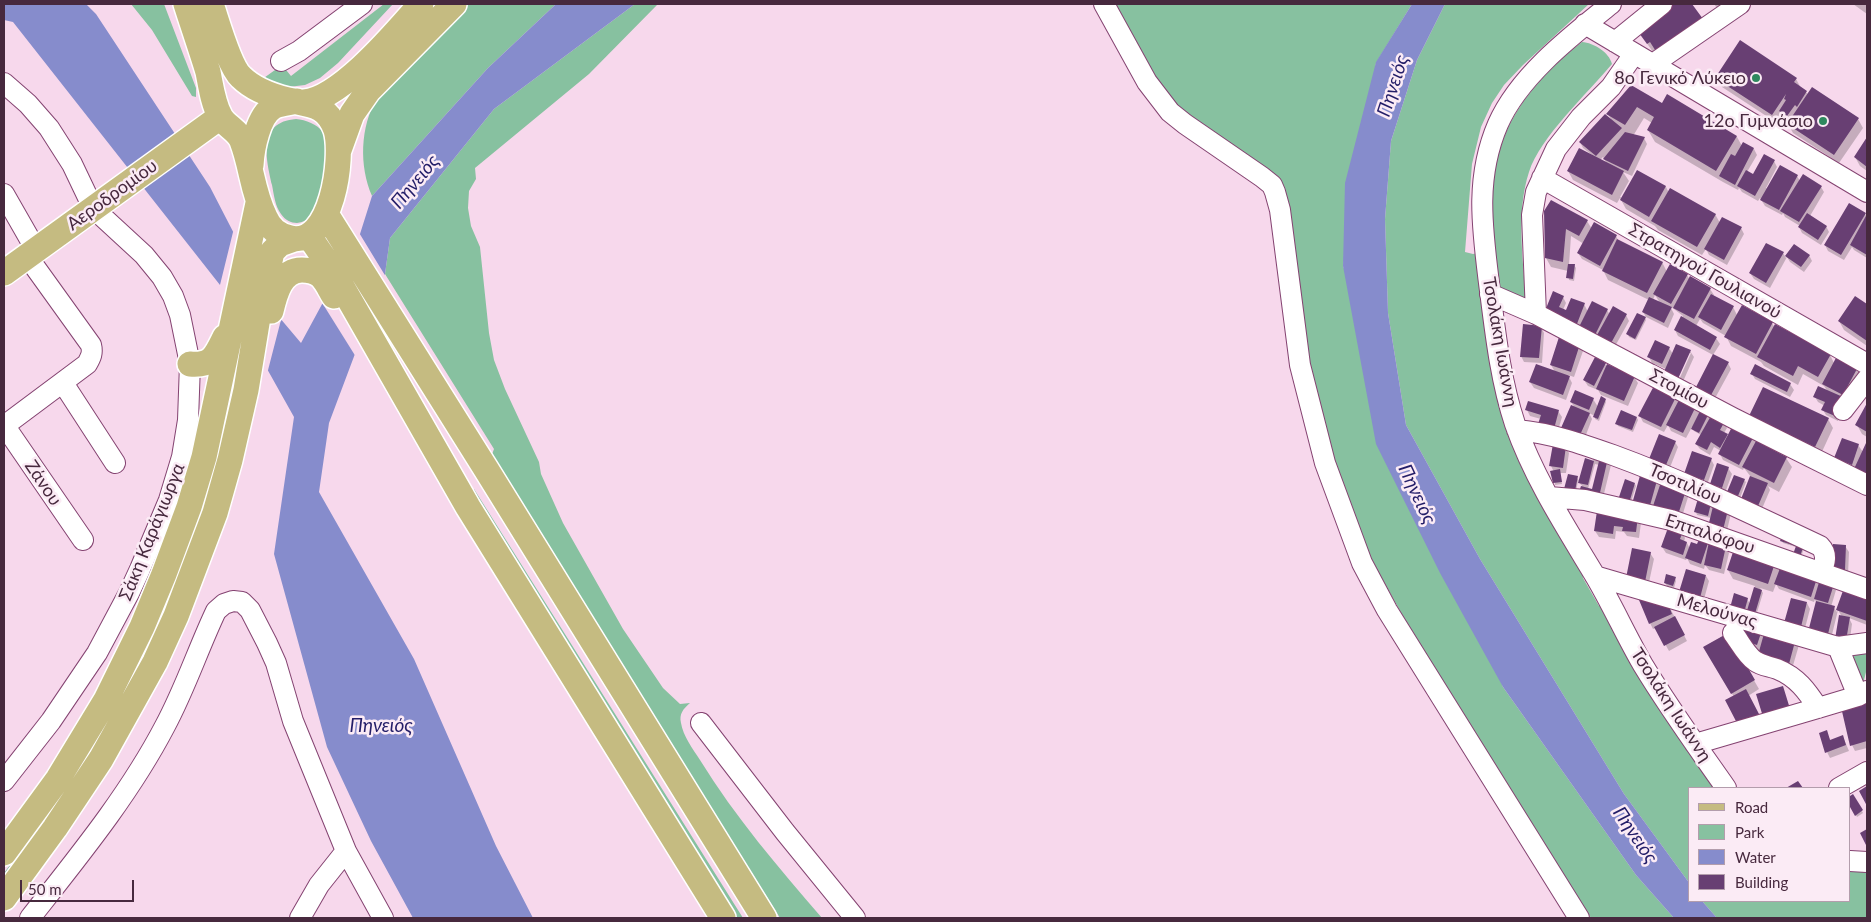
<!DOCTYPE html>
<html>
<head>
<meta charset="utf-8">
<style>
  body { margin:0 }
  #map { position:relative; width:1871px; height:922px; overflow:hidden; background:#f7d8ec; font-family:Lato,sans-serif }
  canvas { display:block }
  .frame { position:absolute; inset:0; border:5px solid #47293e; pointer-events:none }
  .legend { position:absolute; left:1688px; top:787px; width:162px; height:115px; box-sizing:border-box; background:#fbebf5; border:1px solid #b39dac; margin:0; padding:6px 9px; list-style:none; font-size:15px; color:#47293e }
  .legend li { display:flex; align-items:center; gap:10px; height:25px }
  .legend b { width:25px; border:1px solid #b39dac }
  .scale { position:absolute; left:20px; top:880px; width:114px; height:22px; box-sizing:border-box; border:2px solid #47293e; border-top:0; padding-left:6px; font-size:15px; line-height:18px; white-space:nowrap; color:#47293e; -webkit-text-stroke:4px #fbebf5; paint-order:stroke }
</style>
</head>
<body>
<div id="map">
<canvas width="1871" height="922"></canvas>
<div class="frame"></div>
<ul class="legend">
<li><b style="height:6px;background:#c5bb81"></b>Road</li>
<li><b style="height:14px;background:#87c1a0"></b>Park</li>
<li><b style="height:14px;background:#868ccc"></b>Water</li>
<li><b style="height:14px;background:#683f73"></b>Building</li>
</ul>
<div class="scale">50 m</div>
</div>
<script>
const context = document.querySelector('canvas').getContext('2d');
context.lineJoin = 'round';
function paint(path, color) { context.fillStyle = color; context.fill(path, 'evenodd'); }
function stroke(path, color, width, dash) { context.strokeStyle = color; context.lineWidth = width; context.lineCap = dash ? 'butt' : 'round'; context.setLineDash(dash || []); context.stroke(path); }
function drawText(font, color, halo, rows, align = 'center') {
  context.font = font + ' Lato,sans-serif'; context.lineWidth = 5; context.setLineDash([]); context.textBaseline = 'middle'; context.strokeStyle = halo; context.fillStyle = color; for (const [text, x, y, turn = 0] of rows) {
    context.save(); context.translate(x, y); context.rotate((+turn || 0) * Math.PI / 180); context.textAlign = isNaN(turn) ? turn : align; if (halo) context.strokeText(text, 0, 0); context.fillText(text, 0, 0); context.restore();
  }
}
paint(new Path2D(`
  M131,4H164L196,88V97L192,96L152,30Z
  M384,4H393L338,63L320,78L305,85L288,87H281L261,80L282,65L291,76Z
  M467,4H556L488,68L372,196C359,166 360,127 377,98Z
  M635,4H658L589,74L475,168L476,179L469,191L468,208L471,226L480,247L489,333L494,360L505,389L539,462L541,474L563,523L623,629L663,688L680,704L690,703C683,709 679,714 681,723C683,736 693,749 700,760C735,817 779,868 822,918H780L491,457L494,449L385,274L390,238L494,109Z
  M1111,4H1412L1376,63L1343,266L1503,687L1636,875L1674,918H1591L1433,670L1370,557L1300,365L1274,189L1181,119Z
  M1445,4H1589L1523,65L1504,85L1492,103L1481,127L1472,164L1465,252L1473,254L1478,253L1487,330L1582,567L1583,578L1599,606L1606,608L1716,788H1690V884L1624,794L1480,559L1406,425L1388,313L1385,219L1391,141L1417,60Z
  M1582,42C1594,43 1609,52 1612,64C1588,93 1540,137 1529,172C1516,212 1523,259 1526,300C1518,297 1503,294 1499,286C1495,277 1496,266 1495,256C1492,217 1489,173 1505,135C1520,98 1551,66 1582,42Z
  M296,119C306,120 317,124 323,132C330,142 324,192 319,204C315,213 308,222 297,223C291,223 285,220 281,214C275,206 274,195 272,185C266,158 257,122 296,119Z
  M215,450L223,451L207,506L165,615L112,722L4,886V873L45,818L72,777Z
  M474,489L743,918H734L471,496Z
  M1867,650V668L1863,684L1850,655Z
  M1850,867H1867V918H1717L1702,901H1850Z`), '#87c1a0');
paint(new Path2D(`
  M4,4H86L96,14L210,187L274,311L301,343L360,234L372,196L488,68L556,4H635L494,109L390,238L385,274L329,423L319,492L414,659L496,846L533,918H413L371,841L327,747L274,554L294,417L220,285L13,22L4,20Z
  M1412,4H1445L1417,60L1391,141L1385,219L1388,313L1406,425L1480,559L1624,794L1690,884V901H1702L1717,918H1674L1636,875L1503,687L1440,573L1376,444L1343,266L1345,183L1376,62Z`), '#868ccc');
paint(new Path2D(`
  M234,228L276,310L282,316L267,374L219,289Z
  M358,231L386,277L356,357L321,301Z`), '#f7d8ec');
paint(new Path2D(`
  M1671,4H1691L1702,20L1653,52L1646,42Z
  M1714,4H1742L1724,17Z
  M1853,4H1867V14Z
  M1717,78L1796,79L1801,88L1808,94L1858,119L1863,128L1839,163L1793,133L1788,124L1790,121L1783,115L1777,123L1722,87Z
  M1631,87L1662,105L1737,137L1742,146L1743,144L1754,149L1757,155L1747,172L1754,175L1774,161L1777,167L1766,188L1768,189L1797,176L1800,181L1821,187L1824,192L1810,216L1826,226L1829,232L1821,245L1802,233L1799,227L1800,226L1785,217L1783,213L1782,215L1765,206L1760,198L1758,201L1742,192L1739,188L1738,190L1723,182L1655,142L1648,130L1652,123L1644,118L1633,136L1644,138L1647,144L1632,176L1623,172L1629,181L1620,197L1622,198L1638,171L1666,187L1669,193L1715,214L1720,223L1741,228L1744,234L1727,265L1709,255L1706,249L1702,255L1658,230L1655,226L1626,209L1620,198L1617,203L1573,180L1568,171L1592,155L1583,148L1580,142L1612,121L1608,114ZM1603,157L1607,164L1600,160Z
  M1867,139V171L1860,166L1855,157Z
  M1545,211L1587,221L1592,229L1616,236L1619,242L1662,262L1667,272L1687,275L1690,280L1691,278L1710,289L1714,295L1713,296L1733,307L1737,315L1772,323L1775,328L1830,355L1834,363L1857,368L1860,374L1838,421L1826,415L1823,410L1825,406L1818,402L1815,397L1828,392L1824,386L1803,374L1798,385L1764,366L1761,362L1731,346L1726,336L1703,323L1700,319L1696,326L1716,338L1720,344L1713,355L1678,336L1675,330L1683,316L1670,306L1674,314L1668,328L1646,317L1643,312L1649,300L1608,280L1603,270L1582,259L1578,253L1584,244L1571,236L1569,265H1574L1576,268L1574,281L1569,280L1568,271L1551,267L1546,258ZM1655,295L1660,303L1653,300Z
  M1865,214L1867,217V258L1854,250L1852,247L1844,260L1828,251L1825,245Z
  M1794,246L1809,255L1812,261L1804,272L1790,262L1787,257L1770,288L1754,279L1750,273L1783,253L1786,258Z
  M1563,297L1566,303L1563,310L1567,312L1584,304L1588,312L1607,310L1610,315H1626L1629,321L1613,350L1548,322Z
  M1856,297L1867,305V346L1844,330L1839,321Z
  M1645,318L1646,320L1636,340L1629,337L1628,334Z
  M1541,327L1544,333L1542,363L1524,362L1521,356Z
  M1579,345L1583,351L1574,377L1568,375L1572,383L1566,400L1534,388L1530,382L1555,372L1551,365Z
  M1669,348L1673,354L1690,351L1694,357L1681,386L1677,384L1691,353H1689L1666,369L1652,363L1649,357Z
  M1728,363L1731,369L1713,402L1699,395Z
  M1605,364L1607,367L1634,377L1638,383L1628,406L1601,395L1598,390L1588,386L1584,380Z
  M1752,374L1790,384L1794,390L1790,397L1755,379Z
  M1656,383L1708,414L1711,419L1724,422L1727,428L1724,433L1728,437H1753L1757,443L1786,458L1792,467L1779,492L1768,486L1770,490L1761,511L1745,504L1751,477L1744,468L1743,470L1723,460L1720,454L1721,451L1714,447L1710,455L1700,449L1696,444L1701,435L1694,431L1692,427L1686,438L1671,431L1668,425L1664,432L1643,422L1640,416Z
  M1593,399L1598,407L1605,400L1606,402L1599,421L1595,419V416L1589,413L1592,419L1584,440L1566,433L1575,408L1571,402Z
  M1867,405V437L1862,434L1857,425Z
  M1527,410L1558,411L1562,417L1557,434L1541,419L1530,416Z
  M1637,418L1638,420L1633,432L1618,426L1617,424Z
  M1828,419L1833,428L1820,456L1755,425Z
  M1675,442L1678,447L1669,470L1654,465Z
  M1866,444L1867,445V479L1835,458L1858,445L1863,452Z
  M1565,447L1569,453L1566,473H1560L1562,484L1555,485L1554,472L1551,466Z
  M1592,458L1611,465L1602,502L1580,492L1582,485H1581L1578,480L1576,493L1567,491L1577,478L1580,482L1586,460L1594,462ZM1595,464L1599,465L1593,490L1588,489Z
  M1711,459L1714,465L1707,485L1689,479Z
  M1728,468L1732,474L1725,493L1714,490L1711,484Z
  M1657,478L1689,494L1680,523L1637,509Z
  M1744,480L1746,482L1740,498L1730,494Z
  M1635,484L1636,486L1631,502L1622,499L1621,497Z
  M1700,497L1731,513L1726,535L1711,518L1697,515L1696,512Z
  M1598,512L1641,523L1639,538L1627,536L1624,532L1616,531L1615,539L1599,537L1595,531Z
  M1682,532L1685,538L1684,542L1687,543L1690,549L1698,546L1701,538L1726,547L1729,553L1724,574L1709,570L1705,565L1704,569L1690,564L1687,558L1686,560L1666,553L1662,547Z
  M1782,541L1805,544L1800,561L1796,547L1783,543Z
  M1845,546L1849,552L1848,575H1837Z
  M1735,548L1833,585L1836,590L1831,607L1834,608L1837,612L1845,590L1867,598V625L1849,618L1852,624L1849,646L1842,617L1838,610L1830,643L1815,599L1814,602L1779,589L1776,584L1773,592L1760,588L1763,593L1755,619L1733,610L1747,599L1750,604L1755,586L1733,579L1728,570Z
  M1633,550L1650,553L1654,559L1648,587Z
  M1706,576L1709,581L1703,603L1684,598Z
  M1675,578L1676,581L1674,588L1667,586L1665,583Z
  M1807,603L1810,609L1804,632L1786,622Z
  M1656,606L1670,608L1687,641L1669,651L1656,628L1653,629L1650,623Z
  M1747,626L1799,645L1792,669L1761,651L1745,646Z
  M1727,634L1759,689L1748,696L1761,720L1742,730L1734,697L1704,647Z
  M1865,702L1867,706V748L1855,751L1852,745Z
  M1826,732L1831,741L1843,737L1849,751L1830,758L1827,752Z
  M1853,796L1863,813L1857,817L1850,805V798Z`), '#0003');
paint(new Path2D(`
  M1669,4H1692L1703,19L1657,53L1650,42L1647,44L1639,33Z
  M1740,40L1797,78L1794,82L1807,91L1797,107L1795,105L1787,116L1779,111L1786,100L1784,99L1786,94L1772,115L1715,78Z
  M1631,85L1662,103L1667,94L1737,136L1716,171L1647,130L1654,117L1637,107L1625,125L1606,114Z
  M1812,87L1859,118L1834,155L1787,124Z
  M1605,114L1622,128L1596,156L1579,142Z
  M1625,132L1645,137L1628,171L1603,159Z
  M1867,137V167L1854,157Z
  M1743,142L1754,148L1735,185L1719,176L1731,154L1735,156Z
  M1579,148L1624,171L1612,195L1567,171Z
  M1764,154L1775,160L1755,196L1737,186L1746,170L1753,174Z
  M1780,165L1798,175L1779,210L1760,200Z
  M1637,170L1666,186L1649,217L1620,200Z
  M1803,174L1822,186L1799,222L1780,211Z
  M1670,188L1716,214L1697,247L1651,221Z
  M1551,200L1588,220L1579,236L1566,229L1563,262L1545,258L1544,211Z
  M1849,203L1866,213L1841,255L1824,245Z
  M1807,213L1827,226L1818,240L1798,227Z
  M1867,214V255L1850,245Z
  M1722,217L1742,227L1724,260L1704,249Z
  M1594,222L1617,235L1600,266L1577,253Z
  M1617,239L1663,262L1647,293L1602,271Z
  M1766,243L1784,252L1766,283L1749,273Z
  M1794,244L1810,255L1801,267L1785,256Z
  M1568,264H1575L1573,279L1566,278Z
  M1670,264L1688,274L1671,304L1653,294Z
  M1690,276L1711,288L1694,319L1673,308Z
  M1553,291L1564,296L1559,307L1566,310L1571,298L1585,303L1575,329L1543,316Z
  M1711,294L1734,306L1721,330L1698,317Z
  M1855,296L1867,304V341L1838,321Z
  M1649,297L1672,307L1664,323L1642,312Z
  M1592,301L1608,309L1593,339L1577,331Z
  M1742,305L1773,322L1756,354L1724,337Z
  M1613,306L1627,314L1610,345L1596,337Z
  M1637,313L1646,317L1635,339L1626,334Z
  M1681,316L1717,337L1710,350L1674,330Z
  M1523,324L1542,326L1539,358L1520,357Z
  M1775,324L1831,354L1818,377L1798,366L1793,376L1757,357Z
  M1559,337L1580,344L1571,372L1550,365Z
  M1655,340L1670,347L1662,364L1647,357Z
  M1676,344L1691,350L1677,381L1663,374Z
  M1713,354L1729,362L1710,397L1695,389Z
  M1837,356L1858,367L1843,395L1822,384Z
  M1595,357L1606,363L1594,386L1583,380Z
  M1536,364L1570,376L1563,395L1529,382Z
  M1607,364L1635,376L1624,401L1596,389Z
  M1755,364L1791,383L1787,392L1750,374Z
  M1656,382L1678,393L1661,427L1638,416Z
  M1818,386L1843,397L1835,416L1821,410L1825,402L1813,397Z
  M1763,387L1829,418L1815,447L1749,416Z
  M1575,390L1594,398L1589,410L1570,402Z
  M1601,396L1606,399L1598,419L1593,417Z
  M1681,396L1697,404L1683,433L1666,425Z
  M1528,401L1559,410L1554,429L1538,424L1541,415L1525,410Z
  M1867,403V432L1855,425Z
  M1571,405L1590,413L1580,435L1561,428Z
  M1701,409L1709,413L1699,433L1691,429Z
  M1621,410L1637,417L1632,430L1615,424Z
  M1712,414L1725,421L1720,430L1728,434L1720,448L1711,442L1707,450L1695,444Z
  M1733,425L1754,436L1739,465L1718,454Z
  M1659,434L1676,441L1666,465L1649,459Z
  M1842,438L1859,444L1852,465L1834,458Z
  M1756,441L1787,457L1774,483L1742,467Z
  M1866,443H1867V475L1854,469Z
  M1553,444L1566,446L1563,468L1549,466Z
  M1692,451L1712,458L1704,480L1684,474Z
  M1592,454L1608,458L1599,497L1579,492L1581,486L1592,489L1599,461L1591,458Z
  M1585,458L1594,461L1588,485L1578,483Z
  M1717,463L1729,467L1722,488L1710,484Z
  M1560,469L1562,482L1553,483L1550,471Z
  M1641,472L1658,477L1649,509L1632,504Z
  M1568,474L1578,476L1575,491L1564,489Z
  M1734,475L1745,479L1738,496L1727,492Z
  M1750,476L1768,483L1758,506L1741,499Z
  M1625,479L1635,483L1630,500L1619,497Z
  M1662,479L1687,487L1677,518L1652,509Z
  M1699,495L1712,499L1708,516L1694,512Z
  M1714,502L1729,506L1723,530L1708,527Z
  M1597,511L1638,516L1636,532L1622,531L1623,527L1614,526L1613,534L1594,531Z
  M1669,525L1683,531L1680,539L1687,542L1683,555L1661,547Z
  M1783,534L1805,541L1799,560L1792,557L1796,546L1780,541Z
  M1700,537L1709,540L1701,564L1685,558L1691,542L1697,544Z
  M1709,542L1726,546L1721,569L1704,565Z
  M1833,544L1846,545L1845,570L1832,569Z
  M1735,546L1776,560L1768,584L1727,570Z
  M1632,548L1651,552L1645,582L1626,578Z
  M1782,563L1818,575L1811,597L1774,584Z
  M1686,569L1706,575L1700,598L1679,592Z
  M1666,574L1676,577L1673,586L1664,583Z
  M1820,579L1834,584L1828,603L1814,599Z
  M1754,587L1762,590L1754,617L1746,614Z
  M1844,588L1867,597V621L1836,610Z
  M1734,593L1748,598L1744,613L1730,608Z
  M1651,595L1656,605L1667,601L1672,614L1649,624L1639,600Z
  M1791,598L1807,602L1801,627L1784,623Z
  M1816,601L1835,606L1827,638L1808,632Z
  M1839,615L1850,617L1846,641L1835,639Z
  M1675,616L1685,635L1664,646L1654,627Z
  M1746,625L1762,630L1757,645L1741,640Z
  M1765,630L1796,638L1789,664L1758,655Z
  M1728,633L1755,680L1731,694L1703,647Z
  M1783,686L1791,712L1764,720L1756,694Z
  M1746,689L1759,714L1738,725L1725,700Z
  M1866,701L1867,741L1850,746L1841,707Z
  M1827,730L1830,740L1843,735L1846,745L1825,753L1819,733Z
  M1798,781L1803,788H1786Z
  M1867,786V806L1859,791Z
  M1853,794L1863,810L1855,816L1850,807V796Z
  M1867,829V847L1860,833Z`), '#683f73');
const minor = new Path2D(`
  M1104,4L1147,82L1170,112L1185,124L1262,177L1272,185L1275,192L1280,210L1300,365L1325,463L1362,563L1387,610L1579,918
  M1611,4C1571,36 1519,76 1498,124C1475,177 1482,227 1489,283C1495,330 1500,379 1515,424C1534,478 1565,526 1594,574C1612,604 1626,636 1643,665C1669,708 1698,748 1726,788
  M1585,24L1867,192
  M1615,42L1662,4
  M281,61L299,51L362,4
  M1653,64L1740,4
  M4,83L28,104L49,128L72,164L93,208L144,255L162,277L173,296L180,315L190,364L188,420L182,457L169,500L140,569L129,593L97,653L51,721L4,781
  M1542,178L1867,364
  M4,194L36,250
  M1490,294L1536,314L1733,418L1867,485
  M1536,314L1532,215L1536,192L1556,149L1581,117L1611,87L1634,54
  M63,383L115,463
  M1843,410L1867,379
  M4,425L83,540
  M4,426L87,364C91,357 93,353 91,345L27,256
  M1517,430C1551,433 1582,444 1613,455C1684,481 1752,514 1820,546C1828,554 1825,563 1821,573
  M1549,497L1585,500L1671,520L1867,589
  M1595,576L1838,647L1867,643
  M1733,633C1740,642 1746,655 1755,661C1762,666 1769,666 1777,669C1797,677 1807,691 1818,708
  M1838,647L1858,696
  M701,723L785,832L855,918
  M1695,744L1818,708L1858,696L1867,691
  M1839,788L1867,772
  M346,851L383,918
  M1850,861L1867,862
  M30,918C78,857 129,795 165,726C185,689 198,649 216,611L224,604L233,601L242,602L250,610L267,643L276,663L293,721L346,851L319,885L300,918`);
const major = new Path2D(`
  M186,4C193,26 201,49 208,72C211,87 213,103 220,116C225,126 238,130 242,141C252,167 252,191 265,217C270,229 278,235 290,238C332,248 344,157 336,130C327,104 310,105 288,100C272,96 253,89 241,77C229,66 217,21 211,4
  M304,102C341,99 397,31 421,4
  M339,150L352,114L368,91L454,4
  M251,165C252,148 258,116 273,107C280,103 289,103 297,101
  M326,214L486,469L764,918
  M309,236L333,271L468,507L723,918
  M4,273L220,117
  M271,311C275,294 281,270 302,270C309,270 316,272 321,276C327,282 330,290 334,296
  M190,364C213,366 216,355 225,337
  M4,853L58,779L106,700L142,627L164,574L189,507L204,457L258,203
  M4,898L55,828L101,759L155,662L176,616L215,513L230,460L246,390L260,305L272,252L280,244L294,239`);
stroke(minor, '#844371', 22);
stroke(major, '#fff', 28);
stroke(minor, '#fff', 20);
stroke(major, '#c5bb81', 25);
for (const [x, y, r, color] of [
  [1756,78,5,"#2e885e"],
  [1823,121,5,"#2e885e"]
]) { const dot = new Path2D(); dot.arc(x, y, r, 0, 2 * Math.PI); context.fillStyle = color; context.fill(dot); stroke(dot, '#fbebf5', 2); }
drawText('18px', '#47293e', '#fbebf5', [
  ["8ο Γενικό Λύκειο",1746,78],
  ["12ο Γυμνάσιο",1813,121]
], 'right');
drawText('18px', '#47293e', '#fbebf5', [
  ["Αεροδρομίου",112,195,-36],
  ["Στρατηγού Γουλιανού",1705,271,30],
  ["Τσολάκη Ιωάννη",1500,342,80],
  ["Στομίου",1679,389,28],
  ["Ζάνου",43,483,56],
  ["Τσοτιλίου",1685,484,23],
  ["Σάκη Καράγιωργα",152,532,-68],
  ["Επταλόφου",1710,534,18],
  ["Μελούνας",1717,611,16],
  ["Τσολάκη Ιωάννη",1671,705,57]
]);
drawText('italic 19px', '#231d68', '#fbebf5', [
  ["Πηνειός",1393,86,-72],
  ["Πηνειός",415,182,-50],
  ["Πηνειός",1417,494,65],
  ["Πηνειός",381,726],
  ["Πηνειός",1635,835,56]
]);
</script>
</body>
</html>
